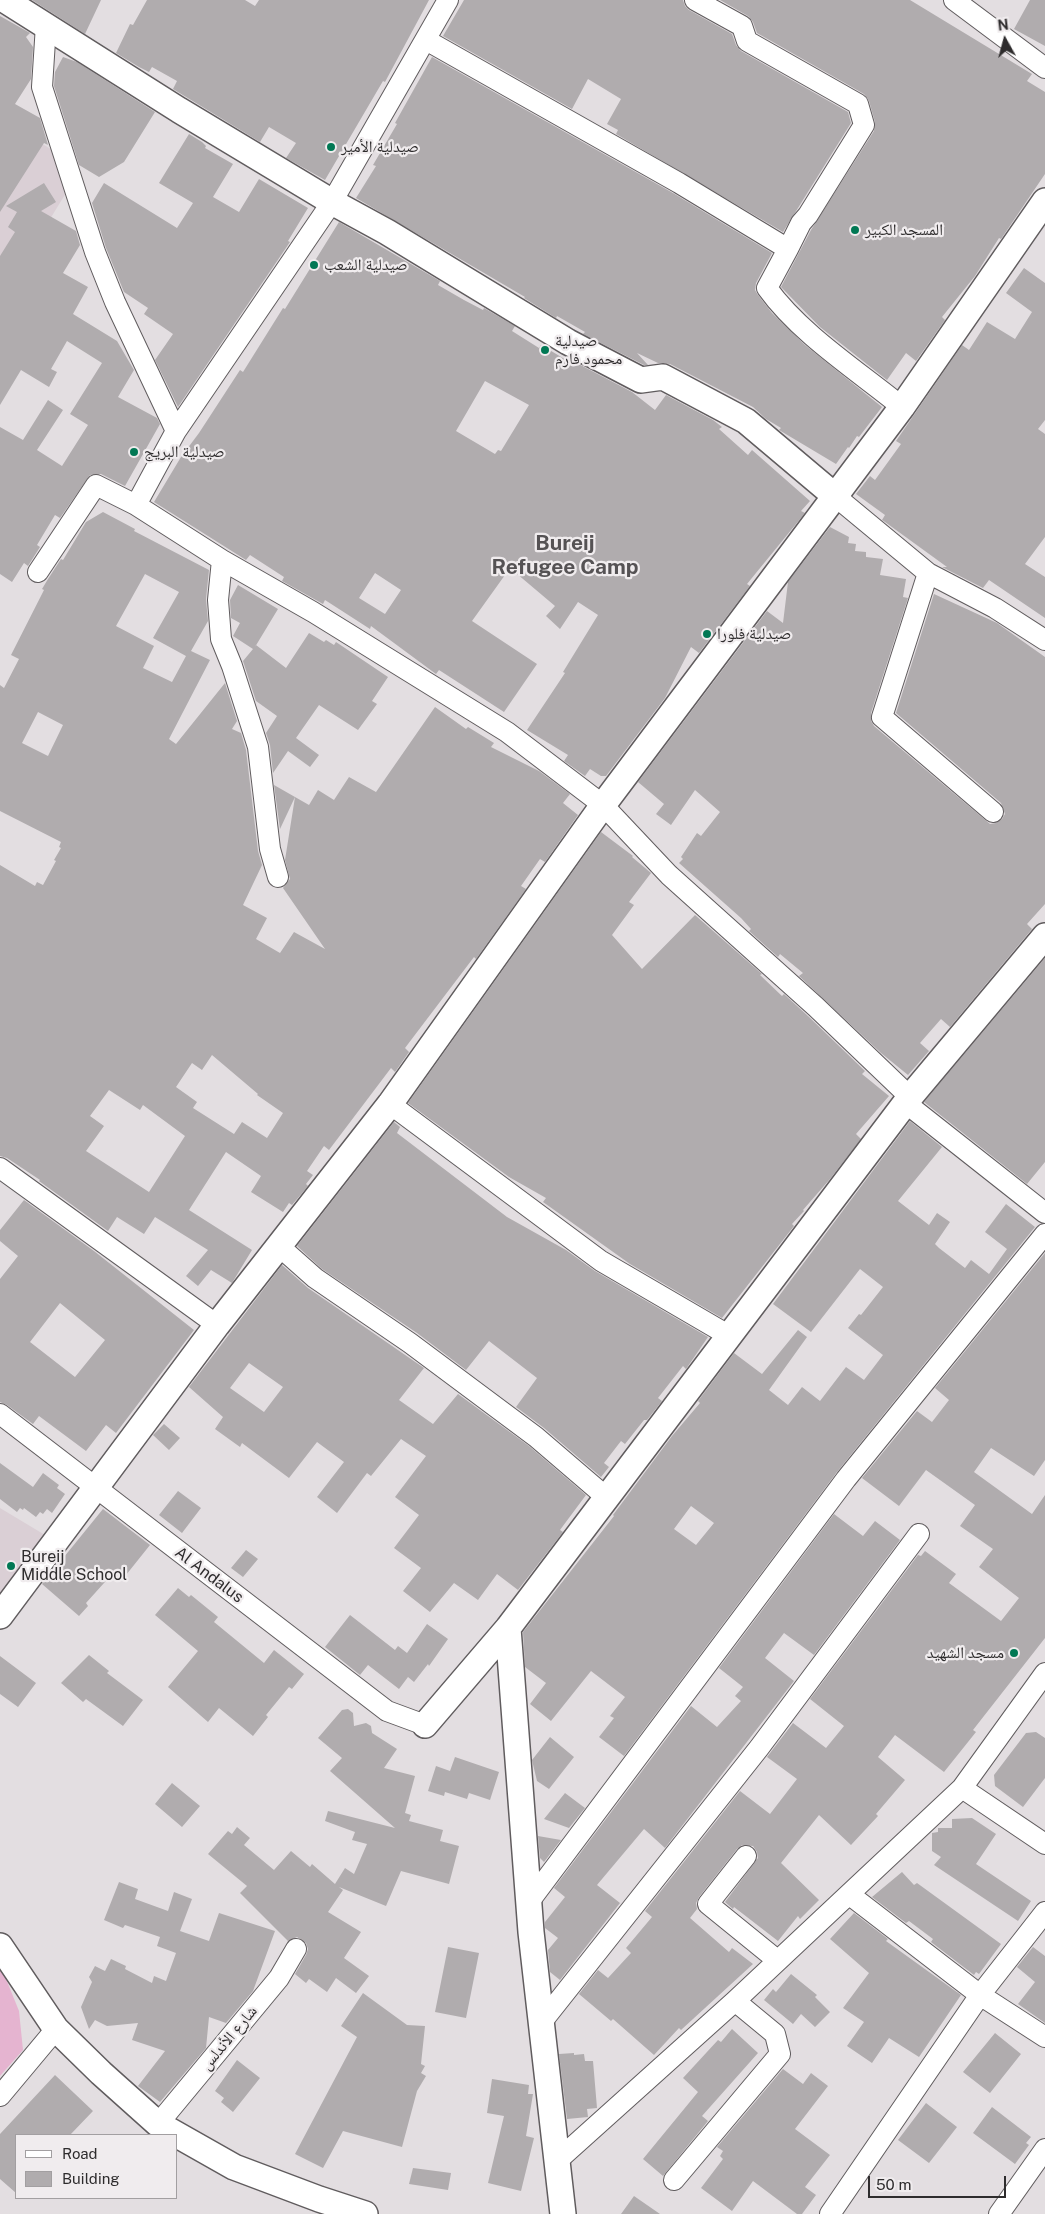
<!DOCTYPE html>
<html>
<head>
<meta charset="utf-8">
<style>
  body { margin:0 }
  #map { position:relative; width:1045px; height:2214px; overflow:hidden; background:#e3dee1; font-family:"Public Sans",sans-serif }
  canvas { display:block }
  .legend { position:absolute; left:15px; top:2134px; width:162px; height:65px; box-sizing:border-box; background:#f0ecee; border:1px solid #a29fa1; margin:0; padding:6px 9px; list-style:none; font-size:15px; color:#2e2c2d }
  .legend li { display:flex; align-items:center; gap:10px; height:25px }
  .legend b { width:25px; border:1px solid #a29fa1 }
  .north { position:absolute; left:980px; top:15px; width:50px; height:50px; -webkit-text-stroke:4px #f0ecee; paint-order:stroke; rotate:353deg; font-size:14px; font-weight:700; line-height:20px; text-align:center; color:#2e2c2d }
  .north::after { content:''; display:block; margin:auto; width:18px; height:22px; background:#2e2c2d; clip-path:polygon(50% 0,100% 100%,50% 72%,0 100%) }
  .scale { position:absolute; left:868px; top:2176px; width:138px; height:22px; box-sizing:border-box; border:2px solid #2e2c2d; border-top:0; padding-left:6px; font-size:15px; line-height:18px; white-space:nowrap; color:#2e2c2d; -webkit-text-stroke:4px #f0ecee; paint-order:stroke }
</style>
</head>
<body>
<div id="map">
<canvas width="1045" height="2214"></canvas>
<ul class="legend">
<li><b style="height:6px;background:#fff"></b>Road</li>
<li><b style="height:14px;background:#b0acae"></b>Building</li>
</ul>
<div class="north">N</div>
<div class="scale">50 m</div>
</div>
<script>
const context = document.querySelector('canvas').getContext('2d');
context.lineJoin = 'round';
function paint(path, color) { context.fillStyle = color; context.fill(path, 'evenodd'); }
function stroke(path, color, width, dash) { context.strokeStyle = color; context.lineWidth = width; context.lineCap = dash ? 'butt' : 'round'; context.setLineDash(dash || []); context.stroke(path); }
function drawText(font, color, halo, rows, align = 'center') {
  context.font = font + ' "Public Sans","Noto Naskh Arabic",sans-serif'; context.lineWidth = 4.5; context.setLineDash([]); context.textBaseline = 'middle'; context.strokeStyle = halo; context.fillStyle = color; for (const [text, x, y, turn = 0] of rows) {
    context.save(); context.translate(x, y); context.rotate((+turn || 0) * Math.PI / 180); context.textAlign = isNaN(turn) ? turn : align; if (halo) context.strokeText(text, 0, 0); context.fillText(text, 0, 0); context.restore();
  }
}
paint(new Path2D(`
  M0,118L54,151L69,188L0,301Z
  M0,1508L45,1535L0,1597Z`), '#dacfd5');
paint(new Path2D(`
  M0,1964L19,2011L23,2050L0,2076Z`), '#e5b4d0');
paint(new Path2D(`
  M32,0H101L85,34Z
  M147,0H245L255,6L259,0H429L385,82L383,81L325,180L286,158L296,143L269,127L260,142L173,89L177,81L152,67L149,72L139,67L116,53L130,24L133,25Z
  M464,0H683L685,6L689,10L732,34L736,45L741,51L848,112L851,123L783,232L616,134L618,130L607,124L621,99L588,79L572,109L443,36Z
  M720,0H910L1032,74L1027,81L1045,92V174L1001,239L999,238L975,276L942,317L945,320L916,361L906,353L887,380L820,327L781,287L811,230L874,131L875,122L869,101L864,94L757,33L753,22L748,16Z
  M1030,0H1045V46L1014,29Z
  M0,16L30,33L26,37L33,47L31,79L15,104L40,118L48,145L44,143L0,212Z
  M63,57L77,62L155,112L124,162L99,177L79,165L54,86L55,72Z
  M432,57L673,193L772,253L756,283L755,290L758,295L772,313L805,345L882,407L859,437L857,436L849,448L848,447L836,464L779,430L781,428L766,419L753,407L670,364L658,363L637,353L648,365H644L583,334L585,332L557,316L556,318L524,298L525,297L356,198L376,166L373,165L397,124L395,123Z
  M189,134L202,142L206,146L205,148L233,164L213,197L239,212L259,179L308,208L288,241L290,242L178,407L155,360L173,334L144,314L148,308L124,292L106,248L92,203L104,183L177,228L193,203L159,183Z
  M44,183L56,202L41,211L76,231L80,245L63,273L88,287L73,314L117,341L134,370L118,397L157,418L160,424L125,486L101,474L90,475L60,518L55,515L37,545L40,547L28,566L24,563L12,582L0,574V427L23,440L48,400L63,410L37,450L62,466L88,425L70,414L102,363L67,341L51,369L57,372L49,387L21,370L0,405V256L15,232L8,227L17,212L6,206Z
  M339,222L440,281L438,285L464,300L483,310L484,308L515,326L512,331L539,348L541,345L568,361L569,359L632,392L655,410L666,395L713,420L722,427L719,429L748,455L752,450L810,501L801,511L805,513L747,584L750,586L699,653L691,647L665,698L606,776H601L590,769L585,776L564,761L568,755L527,730L565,673L563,672L598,615L578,602L560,629L546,616L555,606L510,568L472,621L537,664L504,712L439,670L436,674L371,626L370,629L325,600L323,604L282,581L284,577L250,555L246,560L154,502L181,457L199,433L240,370L243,372L283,308L285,309ZM485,381L529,405L501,451L498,450L495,454L456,431ZM375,573L401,590L385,614L359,598Z
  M1024,268L1045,283V420L1038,429L1045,434V537L1025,564L1045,577V618L989,580L983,588L942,567H947L885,522L882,520L885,515L856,494L870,476L875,480L901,444L896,441L962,345L969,350L987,322L1015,339L1032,312L1006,293Z
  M103,512L135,529L134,531L209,570L206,599L208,621L191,651L210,660L169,739L176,744L225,683L237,721L232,729L241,733L246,750L258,851L262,865L243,905L267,918L256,939L280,953L294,932L325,949L283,888L290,879L285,860L295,797L280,829L274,785L309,805L318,790L334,800L349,777L376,792L435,707L466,729L468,727L494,743L491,747L539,771L570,794L563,803L578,815L545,862L540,859L521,886L526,889L476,959L474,957L405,1048L409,1052L395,1072L391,1068L329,1150L324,1146L307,1171L313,1175L306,1184L308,1186L292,1205L289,1203L283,1212L251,1192L261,1176L226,1152L189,1210L252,1250L232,1283L211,1270L198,1286L186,1276L208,1250L155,1217L144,1234L117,1217L108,1231L39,1181L40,1180L7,1158L0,1156V865L35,886L37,882L43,885L56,861L54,860L61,848L59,847L61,842L0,811V685L4,688L19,659L11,655L44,590L42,589L48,579L61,559L63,560L86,522ZM145,574L179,592L153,638L186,656L172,682L143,668L154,646L116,626ZM38,712L63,725L48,756L22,743ZM212,1055L258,1094L257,1095L283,1113L267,1138L242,1122L234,1134L193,1108L197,1102L176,1087L192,1063L202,1070ZM109,1090L140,1110L143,1105L185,1136L149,1192L86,1151L104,1126L90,1116Z
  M830,527L849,537L848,543L856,544L855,551L866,552V557L883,559L880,575L906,579L903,597L908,598L871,713V721L874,726L990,824L996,823L1002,819L1005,814L1001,803L896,713L934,594L997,623L1045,657V904L1027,924L1032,929L950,1027L941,1019L920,1043L929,1051L908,1075L881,1053L799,976L803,973L780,954L778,957L749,931L751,929L741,918L679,863L683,859L681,857L697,833L701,836L720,812L695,790L671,825L656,814L664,804L638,782L767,611L783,623L788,582Z
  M238,585L278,609L255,647L256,645L286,668L309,633L324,642L326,640L334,645L336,642L388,677L372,701L377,704L358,730L319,705L296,738L319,755L310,767L288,751L273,773L270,745L266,733L277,716L256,701L243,661L253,649L233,636L240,623L231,618L230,600Z
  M601,832L633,856L632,857L651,873L629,902L634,905L612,935L642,969L695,915L762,974L760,975L782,996L784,994L808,1016L865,1071L862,1074L889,1096L856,1134L861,1139L830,1179L803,1210L804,1211L792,1224L794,1226L722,1318L630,1264L543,1202L546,1198L509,1177L408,1103Z
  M1045,958V1162L1027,1184L924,1102Z
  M910,1121L942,1147L898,1201L929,1225L937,1213L950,1222L935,1244L939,1248L965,1268L971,1260L989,1274L1007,1249L985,1232L1006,1204L1035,1227L837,1472L624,1756L599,1737L614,1718L610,1716L625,1697L591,1671L551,1721L530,1704L546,1683L525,1667L523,1632L614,1516L613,1515L672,1436L700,1403L698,1401L734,1353L762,1374L798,1330L807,1337L769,1390L788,1405L802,1387L820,1401L846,1367L864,1380L883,1355L848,1328L859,1314L861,1315L883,1287L860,1269L811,1332L773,1304ZM691,1506L714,1523L696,1545L674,1529Z
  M394,1122L400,1127L397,1133L507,1217L566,1250L595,1271L708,1337L686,1369L683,1366L658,1398L662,1401L647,1420H644L625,1444L621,1441L604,1463L609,1467L601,1477L544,1428L516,1407L537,1378L489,1341L466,1370L417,1333L322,1269L297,1246Z
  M24,1200L94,1251L194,1330L116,1433L106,1425L86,1451L39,1416L33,1424L7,1405L0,1402V1279L18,1256L0,1241V1230ZM60,1303L105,1340L75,1377L30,1342Z
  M1045,1253V1460L1034,1476L991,1448L974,1472L1032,1514L1045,1495V1638L973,1730L976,1732L944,1772L895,1735L878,1757L905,1780L876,1814L878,1816L851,1845L819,1815L781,1863L819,1900L800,1919L798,1916L778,1941L734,1907L733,1909L725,1902L758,1858L757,1852L753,1846L742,1845L737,1849L699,1897L696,1903L697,1909L690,1918L729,1952L732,1948L753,1964L681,2030L679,2028L654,2055L613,2019L611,2021L579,1994L598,1970L608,1978L631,1953L626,1948L652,1917L645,1911L740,1791L770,1814L797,1779L767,1757L793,1723L826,1748L844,1726L810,1699L918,1555L921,1556L925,1551L956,1574L949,1583L1001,1621L1019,1598L979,1567L993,1549L960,1526L975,1505L926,1470L899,1506L862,1478L917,1411L932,1422L949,1400L935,1388Z
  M282,1265L308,1288L424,1368L399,1400L433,1424L458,1394L529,1446L586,1495L560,1530L563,1532L518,1590L497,1574L478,1600L454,1583L430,1612L403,1591L421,1568L394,1548L419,1515L395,1497L426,1456L401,1439L371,1476L367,1473L337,1513L317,1497L344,1462L317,1442L289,1478L242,1443L240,1447L215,1429L223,1417L189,1387ZM249,1363L283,1387L264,1412L230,1388Z
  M164,1424L180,1438L169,1450L153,1435Z
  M0,1463L33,1487L43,1473L59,1485L57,1488L65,1494L52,1513L47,1509L43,1514L40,1512L36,1517L24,1508L23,1510L20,1508L17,1512L0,1499Z
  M178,1491L201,1508L182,1533L159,1515Z
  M103,1509L150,1545L122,1580L113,1573L86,1603L88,1606L79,1616L42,1584Z
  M834,1514L863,1536L875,1521L900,1540L814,1655L784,1633L765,1658L794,1681L665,1848L644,1829L597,1885L620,1903L560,1980L550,1972L548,1950L558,1938L545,1928V1922L565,1897L554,1888L691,1706L717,1727L741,1701L735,1696L743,1687L719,1668Z
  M246,1550L258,1559L243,1577L231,1568Z
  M178,1588L189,1597L191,1595L218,1617L214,1622L264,1663L274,1650L304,1674L292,1689L289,1687L266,1715L268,1717L253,1736L219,1708L208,1722L168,1687L198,1651L155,1615Z
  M350,1615L395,1650L398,1646L407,1653L427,1624L448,1639L429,1666L428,1664L414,1682L408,1677L399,1689L368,1665L360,1675L325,1647Z
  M89,1655L109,1671L107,1673L143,1700L123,1726L86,1699L83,1702L61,1683Z
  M0,1656L36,1683L18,1707L0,1694Z
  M348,1709L353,1713L354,1726L366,1723L371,1726L372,1733L397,1749L384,1768L415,1776L405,1813L411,1815L409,1821L443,1830L440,1841L459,1846L449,1884L401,1871L386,1906L339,1887L343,1890L328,1912L361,1932L344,1958L369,1976L356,1993L336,1978L327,1992L309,1979L306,1983L295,1974L306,1955L308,1949L306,1943L297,1937L288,1941L240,1893L247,1886L208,1854L228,1831L232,1834L237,1827L250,1838L244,1845L274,1870L291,1851L310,1867L312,1864L335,1884L345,1868L354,1874L367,1844L352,1840L355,1832L325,1821L328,1811L395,1828L330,1771L342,1758L318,1738L342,1710Z
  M1036,1732L1045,1738V1778L1023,1807L995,1786L994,1775L1026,1733Z
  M550,1737L574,1757L549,1789L537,1781L532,1760Z
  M455,1757L499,1772L490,1800L469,1793L467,1799L445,1792L444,1796L428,1791L436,1766L450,1771Z
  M172,1783L200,1806L182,1827L155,1804Z
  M565,1793L585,1808L569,1828L544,1819Z
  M972,1818L996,1834L976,1864L1031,1901L1018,1921L934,1865L941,1857L932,1851V1833L938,1832V1828H952V1819Z
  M538,1836L561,1840L544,1862L540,1858Z
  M902,1872L914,1885L917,1883L1001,1944L979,1974L976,1972L974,1975L931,1942L933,1939L909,1921L906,1923L872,1897Z
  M119,1882L138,1889L135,1899L168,1911L174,1892L192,1899L180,1931L209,1941L219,1913L275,1931L253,1991L226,2023L209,2017L206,2048L160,2102L138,2086L165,2051L132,2040L138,2023L107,2026L95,2020L89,2029L81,2007L92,1982L89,1977L95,1966L105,1971L111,1959L126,1966L125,1969L152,1983L154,1976L166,1981L176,1953L157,1946L160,1937L125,1925L123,1928L104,1920Z
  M854,1913L888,1939L886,1941L961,1995L919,2057L889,2038L872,2063L847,2046L864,2022L843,2008L869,1973L830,1939Z
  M448,1947L479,1953L466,2018L435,2012Z
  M1033,1947L1045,1956V2023L1018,2004L1035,1982L1017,1967Z
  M791,1974L817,1995L815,1997L830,2012L815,2027L801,2014L793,2024L764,2000L773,1989L776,1992Z
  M363,1993L407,2025L425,2026L421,2064L425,2066L421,2073L426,2076L417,2091L402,2147L343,2131L323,2168L295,2154L357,2037L341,2026Z
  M732,2029L758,2053L702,2116L708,2121L663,2176L643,2159L698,2092L683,2078L718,2040L721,2042Z
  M995,2033L1021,2054L990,2093L963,2072Z
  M574,2053V2055L584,2054L585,2061H593L597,2108L587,2109L588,2117L567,2119L559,2054Z
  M237,2060L260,2078L233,2112L221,2102L224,2098L215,2091Z
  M783,2069L803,2084L811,2073L828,2086L795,2129L830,2155L805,2187L816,2195L802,2214H797L753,2181L732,2211L701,2188L723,2159L720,2156L723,2151L717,2147Z
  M55,2075L93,2111L70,2135H16V2193L0,2179V2134Z
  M492,2079L529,2085L528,2094H533L526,2136L534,2138L521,2191L488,2183L504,2116L487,2113Z
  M926,2103L957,2127L929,2163L898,2140Z
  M992,2107L1031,2137L1026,2143L1029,2145L1015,2164L973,2133Z
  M413,2168L451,2173L448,2190L409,2184Z
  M634,2196L660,2214H621Z`), '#b0acae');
const minor = new Path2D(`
  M695,0L742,26L747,41L858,104L864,125L808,215L801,223L788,249
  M954,0L1045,68
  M46,25L42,87L95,252L115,302L176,431
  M426,40L679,183L788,249L767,288C800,334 858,371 902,407
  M835,496L928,573L995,608L1045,640
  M136,505L176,431L332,202L448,0
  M222,560L218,600L221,639L232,666L258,747L270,849L278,877
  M38,572L96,485L136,505L222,560L313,612L507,732L603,805L669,875L816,1007L910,1097L912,1108L1045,1213
  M928,573L882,717L993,812
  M390,1104L601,1261L728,1335
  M0,1168L217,1325
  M280,1247L315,1278L410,1343L536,1437L606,1497
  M0,1414L387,1711L425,1725
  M962,1788L1045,1844
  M746,1856L708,1904L777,1960
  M850,1895L980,1995L1045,2037
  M529,1902L846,1479L1045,1234
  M541,2023L759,1748L919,1534
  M0,2096L56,2029
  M158,2124L279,1978L296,1949
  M558,2160L735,2001L962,1788L1045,1673
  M674,2180L780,2054L775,2034L735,2001
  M830,2214L980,1995L1045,1912
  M999,2214L1045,2149`);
const tertiary = new Path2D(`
  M5,0L179,110L332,202L387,232L568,342L641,380L663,377L746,421L835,496
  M0,1616L217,1325L390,1104L603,805L902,407L1045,201
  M508,1628L531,1932L563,2214
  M425,1725L508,1628L910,1097L1045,936
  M0,1946L56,2029L101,2073L158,2124L234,2167L319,2199L365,2214`);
stroke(minor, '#605c5e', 22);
stroke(tertiary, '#605c5e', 28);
stroke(minor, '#fff', 20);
stroke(tertiary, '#fff', 25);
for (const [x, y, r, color] of [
  [331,147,5,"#017854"],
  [855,230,5,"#017854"],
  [314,265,5,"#017854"],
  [545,350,5,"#017854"],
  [134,452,5,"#017854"],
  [707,634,5,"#017854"],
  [11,1566,5,"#017854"],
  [1014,1653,5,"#017854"]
]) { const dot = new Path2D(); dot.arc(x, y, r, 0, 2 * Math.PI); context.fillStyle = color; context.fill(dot); stroke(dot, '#f0ecee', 2); }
drawText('16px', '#2e2c2d', '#f0ecee', [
  ["صيدلية الأمير",341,147],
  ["المسجد الكبير",865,230],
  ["صيدلية الشعب",324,265],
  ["صيدلية",555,341],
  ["محمود فارم",555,359],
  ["صيدلية البريج",144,452],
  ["صيدلية فلورا",717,634],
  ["Bureij",21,1557],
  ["Middle School",21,1575],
  ["مسجد الشهيد",1004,1653,"right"]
], 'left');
drawText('16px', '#2e2c2d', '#f0ecee', [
  ["Al Andalus",209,1575,37],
  ["شارع الأندلس",229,2038,-50]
]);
drawText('bold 21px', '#555254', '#f0ecee', [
  ["Bureij",565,544],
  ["Refugee Camp",565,568]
]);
</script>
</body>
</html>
